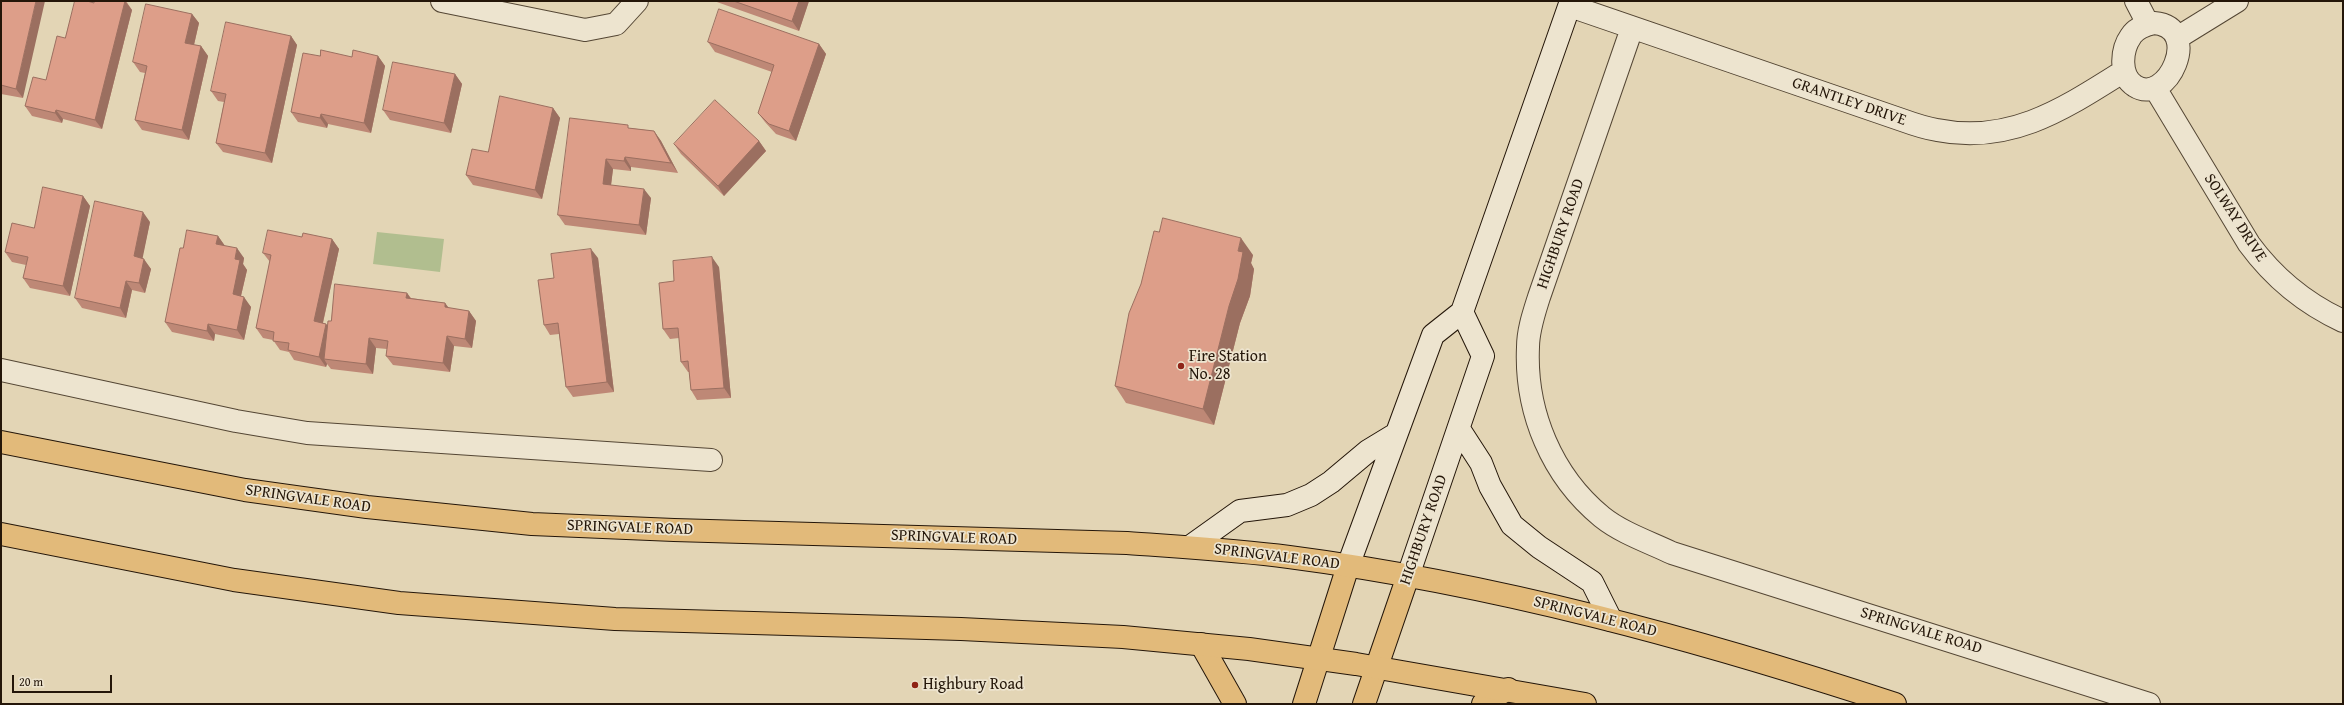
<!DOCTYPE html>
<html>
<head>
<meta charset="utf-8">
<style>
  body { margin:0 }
  #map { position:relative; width:2344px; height:705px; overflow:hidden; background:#e3d5b5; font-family:"Gentium Book Plus",serif }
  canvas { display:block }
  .frame { position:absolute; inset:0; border:2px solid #241609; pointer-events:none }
  .scale { position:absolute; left:12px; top:675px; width:100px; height:18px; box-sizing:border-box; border:2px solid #241609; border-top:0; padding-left:5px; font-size:12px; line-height:14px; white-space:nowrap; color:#241609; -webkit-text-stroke:3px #ede4cf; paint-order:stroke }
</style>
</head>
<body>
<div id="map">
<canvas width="2344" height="705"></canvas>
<div class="frame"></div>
<div class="scale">20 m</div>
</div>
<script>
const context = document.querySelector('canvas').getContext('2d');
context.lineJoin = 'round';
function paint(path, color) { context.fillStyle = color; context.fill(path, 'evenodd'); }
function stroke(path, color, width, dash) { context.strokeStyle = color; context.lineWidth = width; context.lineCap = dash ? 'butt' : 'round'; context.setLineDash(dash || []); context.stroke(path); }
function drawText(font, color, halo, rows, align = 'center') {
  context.font = font + ' "Gentium Book Plus",serif'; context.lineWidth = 3.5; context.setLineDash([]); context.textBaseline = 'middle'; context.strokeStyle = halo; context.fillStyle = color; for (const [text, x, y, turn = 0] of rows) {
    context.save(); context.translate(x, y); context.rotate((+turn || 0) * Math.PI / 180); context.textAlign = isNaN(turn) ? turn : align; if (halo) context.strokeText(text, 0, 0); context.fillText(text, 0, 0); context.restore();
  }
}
paint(new Path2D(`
  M377,232L444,239L440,272L373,264Z`), '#b1be8f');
const minor = new Path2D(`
  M442,1L585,30L616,24L637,1
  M2136,1L2148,24
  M1570,6L1902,120C1913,124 1925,128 1937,130C2011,145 2065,108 2124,71
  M2154,23C2204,27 2167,107 2135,86C2119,76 2121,50 2131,36C2136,28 2145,25 2154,23Z
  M1632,28L1539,297C1534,313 1528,330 1528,347C1525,412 1552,476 1602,517C1622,533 1649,542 1672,553L2149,704
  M2177,38L2237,1
  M2155,88L2249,244C2274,278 2304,303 2343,321
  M1,370L236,421L307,433L711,460`);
const secondary = new Path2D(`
  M1459,429L1481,463L1490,486L1512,525L1539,547L1592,582L1611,620
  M1191,546L1240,511L1287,505L1311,495L1331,482L1368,451L1396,434
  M1348,566L1433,335L1462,312L1571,1
  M1408,576L1483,356L1462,312`);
const primary = new Path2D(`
  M1201,644L1235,704
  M1304,704L1348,566
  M1364,704L1408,576
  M1483,704L1508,689`);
const trunk = new Path2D(`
  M1,442L245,490L367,507L532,524L674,530L1127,543C1181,547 1235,550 1289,557C1496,584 1697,639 1895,704
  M1,534L234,580L399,603L615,619L961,629L1123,637L1249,649L1356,664L1585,704`);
stroke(minor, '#544634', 24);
stroke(secondary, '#241609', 24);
stroke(primary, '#241609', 24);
stroke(trunk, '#241609', 24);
stroke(minor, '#ede4cf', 22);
stroke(secondary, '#ede4cf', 22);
stroke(primary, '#e2ba7a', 22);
stroke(trunk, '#e2ba7a', 22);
paint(new Path2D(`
  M1,1L23,98L1,94Z
  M94,1H126L132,10L102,129L63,119L62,123L32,116L25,106L46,80L65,38L94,3Z
  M714,1H809L799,31Z
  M192,14L199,23L194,45L201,46L208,56L189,140L142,130L135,120L145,73L140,72L133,62Z
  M291,36L297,45L272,163L223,152L216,143L224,102L218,101L211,91Z
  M708,42L819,44L826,54L796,141L776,134L765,122L758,113L772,72L715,52Z
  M320,56L352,57L378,56L385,66L371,133L328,124L327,128L298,122L291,112Z
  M455,74L462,84L451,133L390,120L383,110Z
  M553,108L560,118L542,199L473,185L466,175L488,152Z
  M630,128L654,131L661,141L678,173L631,167V171L613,169L611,185L651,198L646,235L565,225L558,215Z
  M759,141L766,151L724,196L681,154L674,144Z
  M83,196L90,206L70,296L30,288L23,278L26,265L12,262L5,252L34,228Z
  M150,222L142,258L151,269L145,293L132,290L126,318L82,308L75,298Z
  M1159,232L1253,255L1251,263L1254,269L1250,296L1240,323L1214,425L1126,403L1115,386L1141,284Z
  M218,236L225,246L244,258L243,264L247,270L241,296L251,307L244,340L215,334L214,341L172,332L165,322L183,248Z
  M302,237L332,239L339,249L323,323L326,324L328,326L331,321L407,293L411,298L445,303L449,308L469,311L476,321L472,348L454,346L450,372L393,365L386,356L387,349L376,348L373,374L331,369L327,364L326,367L294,360L289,352L280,350L273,340L263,338L256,328L270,262L263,253Z
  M598,258L614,392L573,397L566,387L559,334L550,335L544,325L554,278Z
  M719,267L731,398L697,400L691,390L689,372H688L681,362L679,338L670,339L663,329L674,281Z`), '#be8876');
paint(new Path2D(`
  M36,1H45L23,98L16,89Z
  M125,1L132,10L102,129L95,120Z
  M799,1H809L799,31L792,21Z
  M192,14L199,23L192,53L185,43Z
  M291,36L297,45L272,163L265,153Z
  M819,44L826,54L796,141L789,131Z
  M201,46L208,56L189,140L182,130Z
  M378,56L385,66L371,133L364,123Z
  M455,74L462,84L451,133L444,123Z
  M553,108L560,118L542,199L535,190Z
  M56,110L63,119L62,123L55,113Z
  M321,114L328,124L327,128L320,118Z
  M654,131L661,141L678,173L671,163Z
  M759,141L766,151L724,196L718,186Z
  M625,157L631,167V171L624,161Z
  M606,159L613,169L610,193L603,184Z
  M644,189L651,198L646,235L639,225Z
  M83,196L90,206L70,296L63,286Z
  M143,212L150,222L141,266L134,256Z
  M218,236L225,246L216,244Z
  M1241,238L1253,255L1251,263L1254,269L1250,296L1240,323L1214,425L1203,409L1229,306L1238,251Z
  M332,239L339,249L321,331L314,321Z
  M237,248L244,258L243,264L247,270L239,304L233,294L235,259Z
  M591,249L598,258L614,392L607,382Z
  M712,257L719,267L731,398L724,388Z
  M144,259L151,269L145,293L139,283Z
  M126,281L132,290L126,318L120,308Z
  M407,293L413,302L406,298Z
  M244,297L251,307L244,340L237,330Z
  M445,303L452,313L445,307Z
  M469,311L476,321L472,348L465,339Z
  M208,324L215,334L214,341L207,331Z
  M326,324L333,333L324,359L327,364L326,367L319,357Z
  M447,336L454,346L450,372L443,363Z
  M369,338L376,348L373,374L366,364Z`), '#9b6f60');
const building = new Path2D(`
  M1,1H36L16,89L1,85Z
  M75,1H87L94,3V1H125L95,120L56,110L55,113L25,106L33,77L46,80L57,36L65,38Z
  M734,1H799L792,21Z
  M146,4L192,14L185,43L201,46L182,130L135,120L147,66L133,62Z
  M719,9L819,44L789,131L769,124L758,113L774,65L708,42Z
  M226,22L291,36L265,153L216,143L226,94L211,91Z
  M321,50L352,57L353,50L378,56L364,123L321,114L320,118L291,112L303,53L320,56Z
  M393,62L455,74L444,123L383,110Z
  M500,96L553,108L535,190L466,175L472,149L488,152Z
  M715,100L759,141L718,186L674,144Z
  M570,118L628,125V128L654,131L671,163L625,157L624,161L606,159L603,184L644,189L639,225L558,215Z
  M43,187L83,196L63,286L23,278L28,257L5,252L12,223L34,228Z
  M95,201L143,212L134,256L144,259L139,283L126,281L120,308L75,298Z
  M1163,218L1241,238L1238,251L1243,252L1238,279L1229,306L1203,409L1115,386L1129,313L1141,284L1154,231L1159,232Z
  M187,230L218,236L216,244L237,248L235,259L240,260L233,294L244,297L237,330L208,324L207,331L165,322L180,248H183Z
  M268,230L302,237L303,233L332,239L314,321L326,324L319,357L288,350L289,343L273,341L274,332L256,328L271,255L263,253Z
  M591,249L607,382L566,387L558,323L544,325L538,280L554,278L551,254Z
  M712,257L724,388L691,390L688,361L681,362L678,328L663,329L659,283L674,281L673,261Z
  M335,284L407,293L406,298L445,303V307L469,311L465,339L447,336L443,363L386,356L388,341L369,338L366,364L324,359L328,321H331Z`);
paint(building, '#dd9e89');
stroke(building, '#9b6f60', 1);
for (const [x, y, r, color] of [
  [1181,366,4,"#8f2418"],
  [915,685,4,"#8f2418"]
]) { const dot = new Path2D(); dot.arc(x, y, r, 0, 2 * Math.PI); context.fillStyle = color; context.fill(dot); stroke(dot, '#ede4cf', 1.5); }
drawText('16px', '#241609', '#ede4cf', [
  ["GRANTLEY DRIVE",1849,102,19],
  ["SOLWAY DRIVE",2235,218,57],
  ["HIGHBURY ROAD",1561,234,-71],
  ["SPRINGVALE ROAD",308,499,8],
  ["SPRINGVALE ROAD",630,528,2],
  ["HIGHBURY ROAD",1424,530,-71],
  ["SPRINGVALE ROAD",954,538,2],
  ["SPRINGVALE ROAD",1277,557,7],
  ["SPRINGVALE ROAD",1595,617,14],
  ["SPRINGVALE ROAD",1921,631,17]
]);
drawText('16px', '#241609', '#ede4cf', [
  ["Fire Station",1189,357],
  ["No. 28",1189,375],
  ["Highbury Road",923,685]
], 'left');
</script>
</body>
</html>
